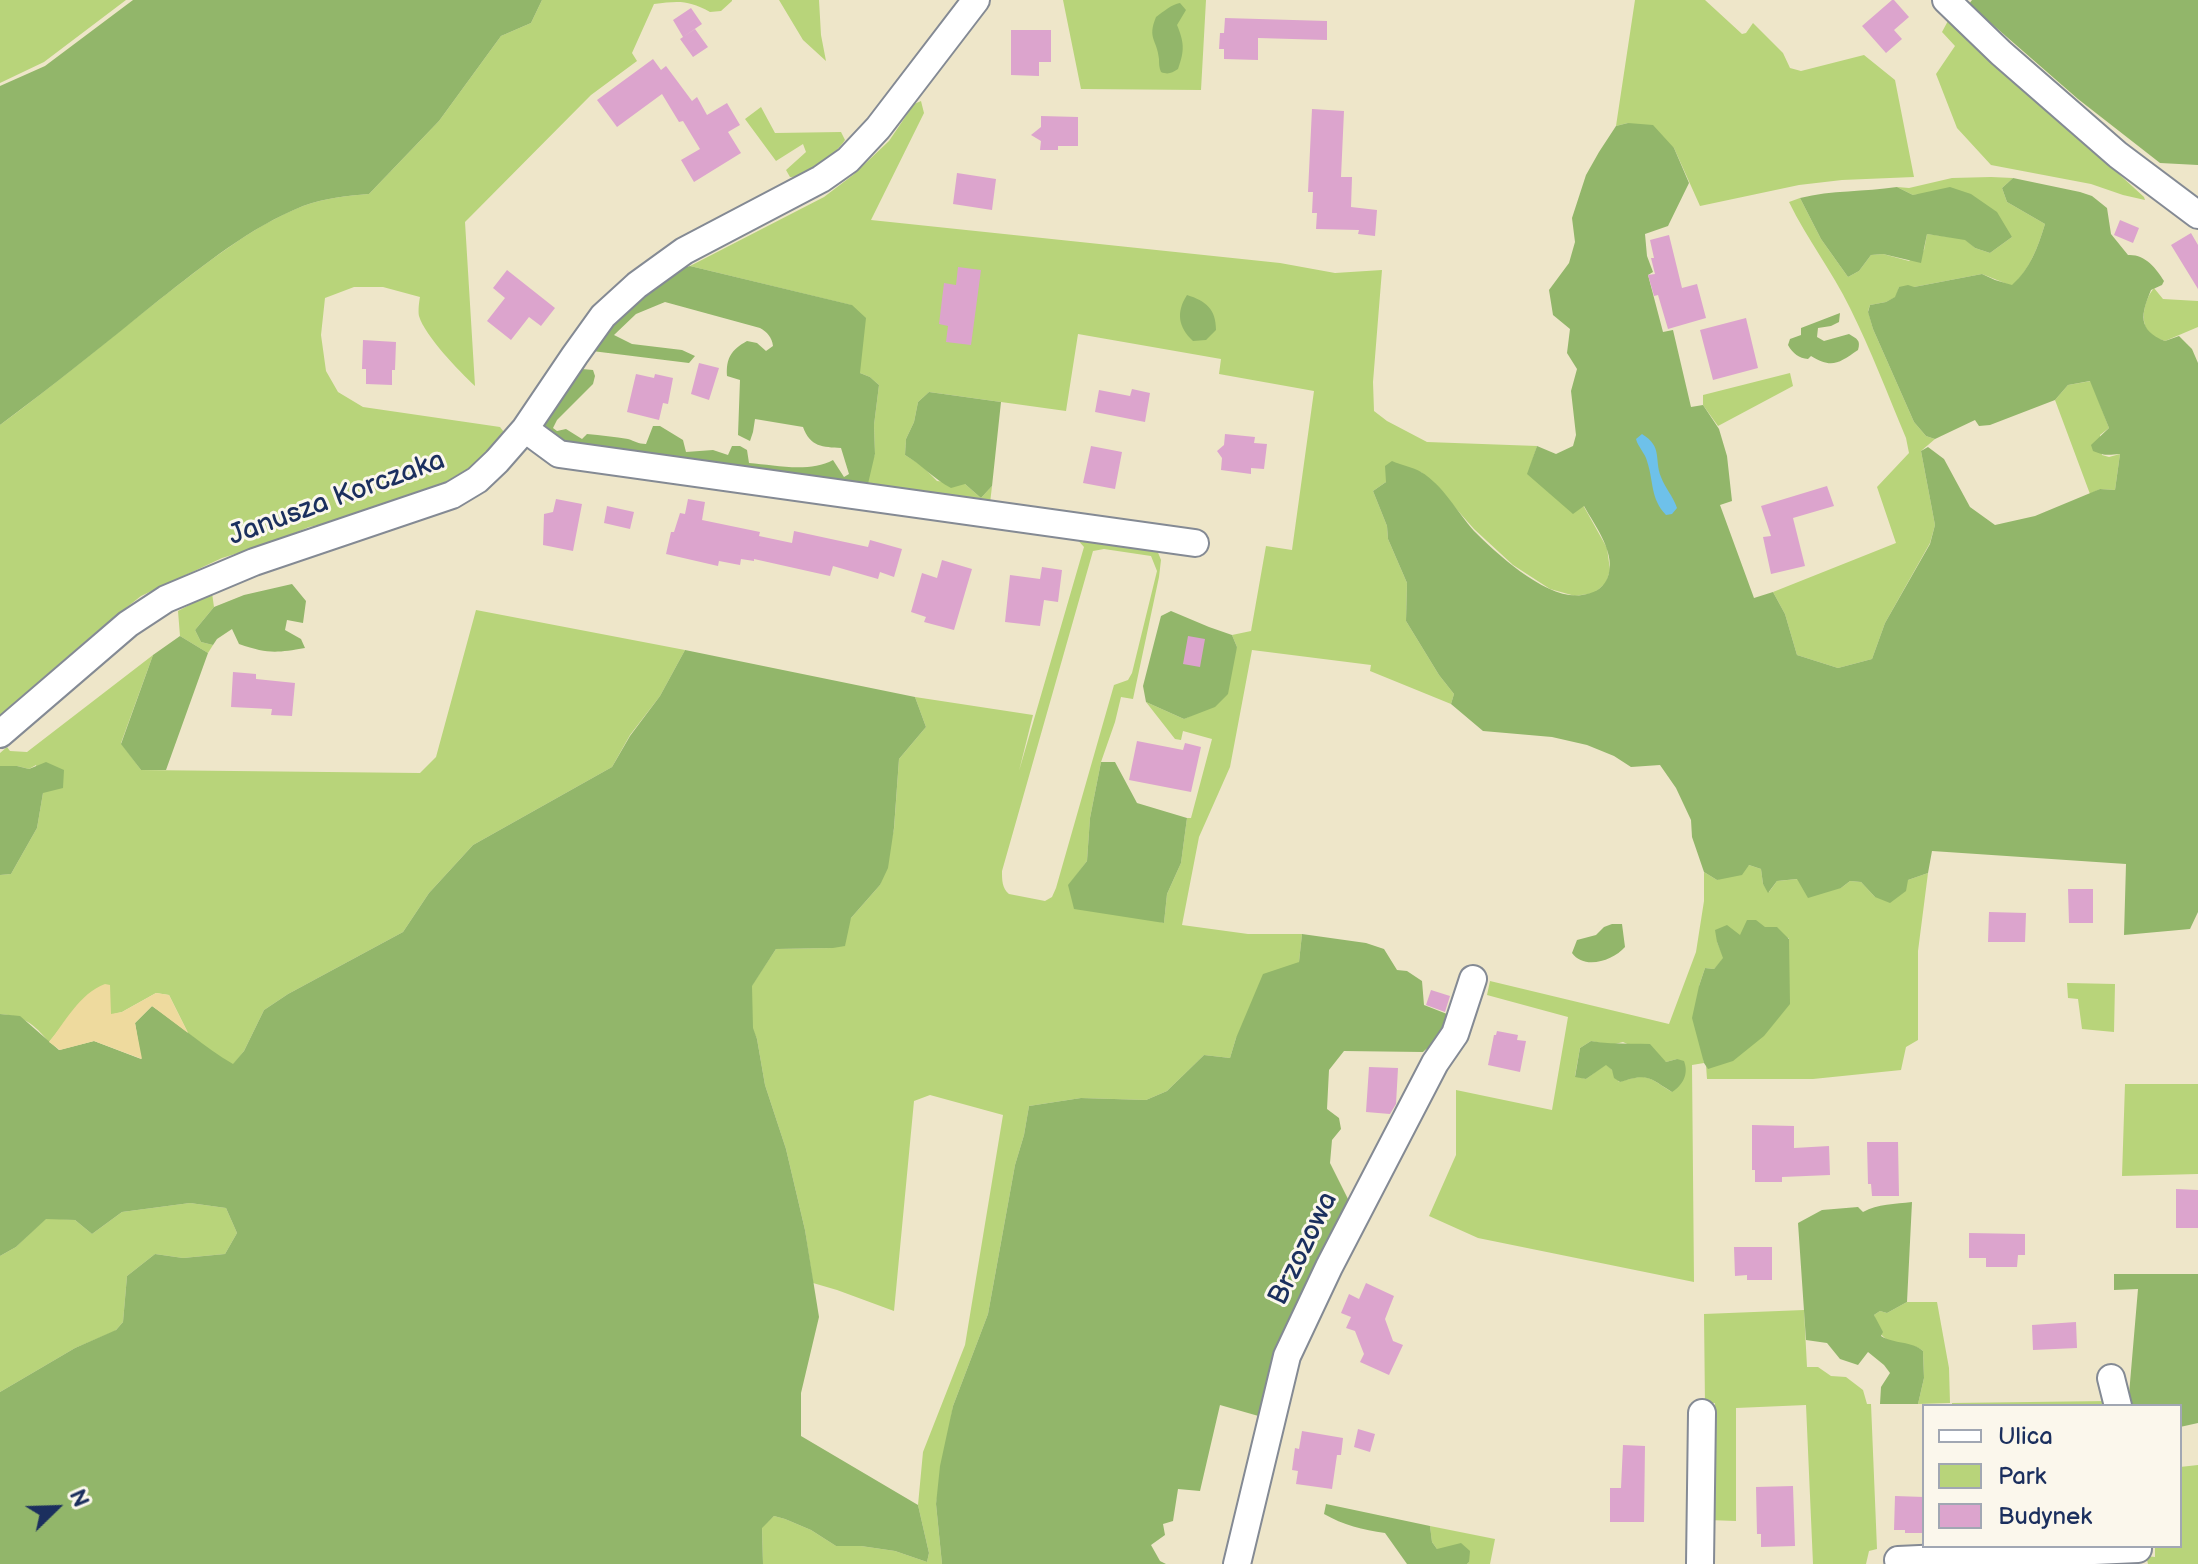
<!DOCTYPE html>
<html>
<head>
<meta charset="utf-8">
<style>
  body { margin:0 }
  #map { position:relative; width:2198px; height:1564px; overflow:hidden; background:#eee6c9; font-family:"Balsamiq Sans",sans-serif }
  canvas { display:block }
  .legend { position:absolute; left:1922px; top:1404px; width:260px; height:144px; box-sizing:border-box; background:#fbf7ec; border:2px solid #a1a7b3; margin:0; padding:10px 14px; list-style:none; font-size:24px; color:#1b2f5e }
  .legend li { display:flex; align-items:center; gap:16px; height:40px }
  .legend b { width:40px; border:2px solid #a1a7b3 }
  .north { position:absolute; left:16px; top:1468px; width:80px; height:80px; -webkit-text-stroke:6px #fbf7ec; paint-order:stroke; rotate:67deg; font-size:22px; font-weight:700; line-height:32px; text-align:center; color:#1b2f5e }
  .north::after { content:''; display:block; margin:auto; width:28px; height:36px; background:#1b2f5e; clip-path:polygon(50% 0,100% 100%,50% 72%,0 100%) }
</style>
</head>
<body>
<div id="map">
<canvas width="2198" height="1564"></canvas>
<ul class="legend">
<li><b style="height:10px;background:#fff"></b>Ulica</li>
<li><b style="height:22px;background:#b8d47a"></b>Park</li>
<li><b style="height:22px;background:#dca4cd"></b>Budynek</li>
</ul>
<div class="north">N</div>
</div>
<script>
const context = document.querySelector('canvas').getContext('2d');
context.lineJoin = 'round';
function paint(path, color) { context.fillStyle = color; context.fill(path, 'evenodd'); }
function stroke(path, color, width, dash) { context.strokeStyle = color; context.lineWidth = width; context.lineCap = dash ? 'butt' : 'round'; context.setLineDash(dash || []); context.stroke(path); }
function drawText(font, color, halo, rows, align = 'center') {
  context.font = font + ' "Balsamiq Sans",sans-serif'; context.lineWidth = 6; context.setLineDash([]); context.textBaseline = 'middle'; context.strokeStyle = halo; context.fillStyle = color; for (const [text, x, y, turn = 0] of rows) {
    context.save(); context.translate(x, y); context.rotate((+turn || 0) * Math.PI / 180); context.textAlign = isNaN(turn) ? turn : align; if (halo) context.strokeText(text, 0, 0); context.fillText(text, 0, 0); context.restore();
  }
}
paint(new Path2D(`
  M0,0H126L44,62L0,83Z
  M542,0H732V1L721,11L710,12C688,0 679,1 654,4L632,53L637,61L591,95L465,222L475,386C459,371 425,336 419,316C418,311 419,302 420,297L383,287H354L325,298L321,335L326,371L338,392L363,407L500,427L507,436L474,465L439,486L381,512L309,527L271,543L222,558L141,596L96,632L0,715V425C56,384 109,339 164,296C207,263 252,226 303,206C325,198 346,196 369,194L439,121L501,36L531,23Z
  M779,0H819L821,35L826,61L803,40Z
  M1063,0H1206L1201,90L1081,89Z
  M1635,0H1705L1742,34L1746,33L1753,23L1783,53L1790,68L1801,71L1864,55L1895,80L1914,177L1842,180L1799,185L1700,206L1674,148L1628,123L1616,126Z
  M1949,19L2144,197L2145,200L2123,195L2091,184L1991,165L1957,128L1936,74L1955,46L1942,32Z
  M921,101L924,113L871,220L1280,263L1335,273L1382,270L1373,382L1374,411L1387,421L1427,442L1537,446L1528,474L1583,505L1607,548L1610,570L1606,583L1594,593L1575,596L1550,589L1513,565L1474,529L1437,487L1421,472L1386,482L1373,491L1387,526L1388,539L1407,583L1406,621L1439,675L1454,694L1451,704L1370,671L1371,665L1252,650L1230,767L1199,837L1182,925L1248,934H1302L1299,962L1236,1038L1230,1058L1204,1055L1167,1091L1146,1100L1081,1098L1029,1106L1024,1135L1015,1165L988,1314L953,1406L936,1504L942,1564H763L762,1527L774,1516L785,1519L811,1530L836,1546H861L895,1551L927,1562L929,1553L918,1505L923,1452L965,1345L1003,1115L930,1095L914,1101L894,1311L837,1290L813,1283L805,1230L786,1149L765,1085L757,1039L752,1028V985L776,949L832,948L851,918L880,885L894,829L899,759L926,727L915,697L1033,715L1019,771L1084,547L1075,537L1157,550L1161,560L1159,577L1133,699L1121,697L1115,722L1101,762L1090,818L1087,861L1069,885L1073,899L1164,923L1167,894L1181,863L1187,818H1191L1212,739L1183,731L1181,740L1175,739L1146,702L1184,719L1197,713L1237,647L1232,635L1251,631L1266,546L1292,550L1314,391L1219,374L1221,359L1078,334L1066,411L929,392L918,402L914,422L906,439L905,455L921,465L937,481L965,484L981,498L992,486L989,512L859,494L875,454L874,425L879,385L870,377L860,373L851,305L690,266L824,197L853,175L889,141L914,104ZM1104,549L1151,556L1157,571L1132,673L1128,680L1114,685L1056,888L1052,897L1045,901L1009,894C1002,888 1002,880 1002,871L1093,551Z
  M761,107L775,133L841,132L845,140C836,154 806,178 790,177L786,170L806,152L803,144L776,161L745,119Z
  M1991,177L2013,178L2002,188L2007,202L2045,224C2038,247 2030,269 2012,286L1982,274L1914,287H1899L1896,297L1886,302L1870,305L1868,311L1873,329L1914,422L1926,436L1935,439L1921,451L1935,525L1930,543L1885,623L1872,659L1838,668L1797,655L1785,614L1773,592L1896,543L1877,487L1909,453L1906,438C1888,395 1871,350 1850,308C1832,271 1807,239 1789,202L1800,198L1821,239L1848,277L1859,271L1871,255L1883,254L1909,261L1924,250L1927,234L1965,239L1975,248L1990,253L2012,237L1922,194L1913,195L1897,187L1909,188L1952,178Z
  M2154,288L2163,299L2198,301V327L2165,341C2160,339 2156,339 2152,336C2138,324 2144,300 2154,288Z
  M1790,373L1793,386L1718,426L1703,405V395Z
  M2091,381L2109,428L2100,435L2102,455L2109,457L2120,454L2115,490L2100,489L2090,494L2055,400L2068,385Z
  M212,593L214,607L195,630L201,642L213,645L208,653L180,636L178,611Z
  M476,610L685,650L660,696L630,735L612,767L473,845L429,893L403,932L288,994L264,1010L244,1051L233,1065L206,1048L188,1033L169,995L156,993L122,1012L110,1015V985L64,1024L49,1042C34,1024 24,1016 0,1014V875L11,874L37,828L43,793L36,765L29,769L17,766H0V753L7,747L10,751L27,752L153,655L121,743L141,770L420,773L436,757Z
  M1749,865L1761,869L1763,884L1769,892L1777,881L1798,879L1841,888L1850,881L1861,882L1875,897L1908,880L1928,873L1918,951V1040L1906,1047L1901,1070L1813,1079H1707L1706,1065L1708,1068L1789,955V938L1740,935L1717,942L1724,958L1714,969L1705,968L1699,986L1701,1045L1704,1063L1692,1065L1694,1282L1478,1238L1429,1216L1456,1155V1090L1552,1110L1568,1017L1487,995L1490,981L1669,1024L1696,952L1704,901V872L1717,880ZM1591,1041L1611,1045L1623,1042L1666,1062L1677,1059L1672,1092C1646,1076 1649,1073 1619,1082L1612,1070L1606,1064L1586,1079L1575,1076L1580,1048Z
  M2067,983L2115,984L2114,1032L2082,1029L2078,999L2068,998Z
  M2125,1084H2198V1174L2122,1176Z
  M190,1203L226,1208L237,1233L225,1254L183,1258L155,1254L127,1276L123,1322L115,1331L75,1348L0,1392V1256L16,1247L46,1218L75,1220L92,1234L122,1212Z
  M1907,1302H1937L1949,1368L1950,1403L1918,1404L1924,1378L1923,1351C1912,1341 1890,1347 1881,1334C1877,1329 1876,1321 1874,1315L1880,1311L1887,1313Z
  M1804,1310L1807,1367H1818L1831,1376L1846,1377L1863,1390L1867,1404H1871L1877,1549L1869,1551L1866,1564H1813L1806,1405L1736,1408V1521L1708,1520L1707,1424L1715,1407V1403L1705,1405L1704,1314Z
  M2108,1401V1406H1952V1403Z
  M2198,1465V1564H2148L2146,1556L2155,1557V1546H2180V1467Z
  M1430,1526L1495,1539L1490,1564H1467L1469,1562L1437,1549L1432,1542Z`), '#b8d47a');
paint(new Path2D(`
  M133,0H542L531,23L501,36L439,121L369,194C346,196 325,198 303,206C250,227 204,265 159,300C107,342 54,385 0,425V86L45,66Z
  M1972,0H2198V165L2160,163L2078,99L1969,4Z
  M1180,3L1186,10L1177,25C1184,42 1185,50 1178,69C1172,73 1168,75 1161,72C1159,68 1159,63 1159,59C1157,39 1147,39 1156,17C1163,12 1172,4 1180,3Z
  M1628,123L1653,125L1674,148L1689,183L1668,226L1645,234L1647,256L1653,272L1648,275L1663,332L1673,330L1691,407L1703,405L1719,429L1727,456L1732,501L1720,505L1754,598L1773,592L1785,614L1797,655L1838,668L1872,659L1885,623L1930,544L1935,525L1921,451L1928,447L1944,459L1970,507L1995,525L2035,516L2100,489L2115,490L2120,454C2108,455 2105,456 2093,451L2091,445L2109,428L2090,381L2068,385L2055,400L1990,425L1979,426L1975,420L1935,439L1926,436L1914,422L1873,329L1868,312L1870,305L1886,302L1895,297L1899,287L1908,285L1914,287L1982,274L1995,280L2012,285C2030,269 2038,247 2045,224L2007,202L2002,188L2013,178L2080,192L2092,196L2107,208L2111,234L2128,255C2145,254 2156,268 2164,281L2162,285L2151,290C2141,314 2137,330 2165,341L2179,336L2192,349L2198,363V912L2190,929L2124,935L2126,864L1932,851L1928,873L1908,880L1906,891L1890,903L1875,897L1861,882L1850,881L1841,888L1808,898L1797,879L1777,881L1768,893L1763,884L1761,869L1749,865L1742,875L1717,880L1704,872L1692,837L1691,820L1676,788L1660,765L1631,767L1614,756L1587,745L1552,737L1483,731L1451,704L1454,694L1439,675L1406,621L1407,583L1388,539L1387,526L1373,491L1386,482L1385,466L1392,461C1401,465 1413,467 1421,472C1443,485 1457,512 1474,531C1497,554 1548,601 1582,595C1593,593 1602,590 1607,579C1618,555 1595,526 1584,506L1573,514L1527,474L1537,446L1556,454L1573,446L1576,435L1571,391L1577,369L1567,353L1570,329L1553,315L1549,290L1569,263L1575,242L1572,218L1586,175L1599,152L1616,126Z
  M1897,187L1913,195L1950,187L1971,194L1997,212L2012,237L1990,253L1975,248L1965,240L1927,234L1921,263L1883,254L1871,255L1859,271L1848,277L1821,239L1800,198C1832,190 1864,192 1897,187Z
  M690,266L852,305L866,318L860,373L870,377L879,385L874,425L875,454L867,488L546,439L541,422L582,369L593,370L595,376L593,384L557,420L553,428L557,431L566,429L582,439L587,434C601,435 615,437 628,439C635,441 638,444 646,444L653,426H660L683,440L686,452L713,450L728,455L732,446H740L747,450L749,463C775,465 809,473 833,460L844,477L849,474L841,448C823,447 810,447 803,427L755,419L753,432L750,441L738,435L740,380L727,376C726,358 731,350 747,341L757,343L766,351L773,346C772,337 767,332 760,328L665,302L636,314L614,335L632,344L682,350L695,356L689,363L592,351V349L626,309L680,269Z
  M1187,295C1206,301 1216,309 1216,330L1206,340L1193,341C1178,327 1176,312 1187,295Z
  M1840,313L1839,322L1831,326L1818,328L1817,337L1824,341L1849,334C1857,339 1861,340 1858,350C1839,363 1832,369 1811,356L1808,359C1799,358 1793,354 1788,345L1790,339L1801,335V328Z
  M929,392L1001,402L992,486L981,498L965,484L951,488C934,479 922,465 905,455L906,439L914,422L918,402Z
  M292,584L306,601L303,623L287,620L285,630L301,639L305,648C276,653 268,654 239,644L232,629L217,639L213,645L201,642L195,630L214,607L244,595Z
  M1171,611L1209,627L1232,635L1237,647L1228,694L1215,707L1184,719L1146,702L1143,686L1161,616Z
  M180,636L208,653L166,770H141L121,744L153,655Z
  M685,650L915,697L926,727L899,759L894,828L888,868L880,885L851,918L845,946L833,948L776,949L752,986L753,1028L757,1039L765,1085L786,1149L805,1230L819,1317L801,1393V1436L918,1505L929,1553L927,1562L895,1551L861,1546H836L811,1530L785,1519L774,1516L762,1528L763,1564H0V1392L75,1348L116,1330L123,1322L127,1276L155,1254L183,1258L225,1254L237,1233L226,1208L190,1203L122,1212L92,1234L75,1220L46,1219L16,1247L0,1256V1014L20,1016L59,1050L94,1041L141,1059L135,1023L152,1006C180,1025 204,1047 233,1064L244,1051L264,1010L288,994L403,932L429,893L473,845L612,767L630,736L660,696Z
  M46,762L64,770L63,788L43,793L37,828L11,874L0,875V766H17L29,769Z
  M1101,762H1115L1137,803L1187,818L1181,863L1167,894L1164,923L1074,909L1068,885L1087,861L1090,818Z
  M1747,920H1756L1765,927H1777L1789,939L1790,1004L1764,1036L1733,1061L1708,1069L1704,1063L1692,1018L1699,986L1705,968L1714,969L1723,958L1717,942L1715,930L1727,925L1740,935Z
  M1612,924H1622L1625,947C1613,961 1584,970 1572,953L1577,940L1596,935L1604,927Z
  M1302,934L1366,943L1384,949L1397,970L1407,971L1422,981L1424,1005L1447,1014C1449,1030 1435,1042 1423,1052L1344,1051L1329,1070L1327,1109L1339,1118L1341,1129L1332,1140L1330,1163L1352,1207L1262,1417L1220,1405L1200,1491L1178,1489L1173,1521L1163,1524L1165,1535L1151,1545L1160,1561L1166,1564H942L936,1504L940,1466L953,1406L988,1314L1015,1165L1024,1135L1029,1106L1081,1098L1146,1100L1167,1091L1204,1055L1230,1058L1236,1038L1263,974L1299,962Z
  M1591,1041C1611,1045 1630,1043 1650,1044L1666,1062L1677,1059L1684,1061C1689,1074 1683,1085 1672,1092C1648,1077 1648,1073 1620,1082L1614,1078L1612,1070L1606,1065L1586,1079L1575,1077L1580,1048Z
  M1912,1202L1907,1302L1887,1313L1880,1311L1874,1315L1883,1332L1881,1336C1894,1344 1912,1341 1923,1351L1924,1378L1918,1404H1880L1881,1387L1890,1373L1884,1365L1868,1352L1858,1365L1840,1359L1827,1343L1806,1340L1798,1223L1822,1210L1858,1207L1863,1212C1878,1204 1895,1204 1912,1202Z
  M2114,1274H2198V1423L2180,1427V1406H2128L2138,1289L2114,1290Z
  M1326,1504L1430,1526L1432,1542L1437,1549L1461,1543L1470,1551L1469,1562L1467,1564H1407L1385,1533C1363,1530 1343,1525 1324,1514Z`), '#92b66a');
paint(new Path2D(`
  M105,984L110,985L111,1014L122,1012L156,993L169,995L188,1033L152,1006L135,1023L142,1059L94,1041L60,1050L49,1042C66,1021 79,994 105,984Z`), '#eeda9e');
paint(new Path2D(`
  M1642,434C1663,447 1654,459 1661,477C1665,488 1673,496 1677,508L1672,514L1666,515C1650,498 1654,482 1647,461C1645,453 1638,447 1636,439Z`), '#6ec1ea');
paint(new Path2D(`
  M1892,0H1894L1909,17L1894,30L1902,39L1886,53L1862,26Z
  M691,8L702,24L683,37L673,20Z
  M1225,18L1327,21V40L1258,38V60L1224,59V49H1219L1220,33H1224Z
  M695,29L708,47L693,57L680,39Z
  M1011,30H1051V62H1039V76L1011,75Z
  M653,59L661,70L666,66L692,101L697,97L707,115L727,103L740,125L728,132L741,153L694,182L681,160L700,149L683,121L679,122L662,94L617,127L597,100Z
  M1312,109L1344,111L1341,177H1352L1351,207L1377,210L1375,236L1358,234L1359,230L1316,229L1317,213H1312L1313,192H1308Z
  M1041,116L1078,117V146H1058V150H1040L1041,141L1031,135L1041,127Z
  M957,173L996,179L992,210L953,204Z
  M2120,220L2139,228L2133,243L2114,235Z
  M2191,233L2198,245V289L2171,245Z
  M1669,235L1682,288L1697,284L1706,318L1668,329L1658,295L1654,296L1648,275L1655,274L1651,258H1654L1650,240Z
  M958,267L981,270L971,345L946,342L948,326L939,324L944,283L956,285Z
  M507,270L555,308L541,326L529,317L511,340L487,321L505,298L493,288Z
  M1746,318L1758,368L1713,380L1700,330Z
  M363,340L396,342L395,370H392V385L366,384V369H362Z
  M699,363L719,368L709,400L691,394Z
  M636,374L654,378L655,374L673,378L668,404L663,403L659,420L627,412Z
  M1132,389L1150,393L1145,422L1095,412L1099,390L1130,396Z
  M1225,434L1255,437L1254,443L1267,444L1264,469L1251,468V474L1221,470L1222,458L1217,451L1224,445Z
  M1091,446L1122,452L1115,489L1083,483Z
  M1827,486L1834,506L1793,518L1805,566L1771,574L1763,537L1771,536L1761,506Z
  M556,499L582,504L573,551L543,545L544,514L553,512Z
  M688,499L705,502L702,520L760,532L759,536L792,543L794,531L868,547L870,540L902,549L894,577L880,572L878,579L833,566L830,576L754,559V561L741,559L740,565L719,561L718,566L666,554L671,532H674L680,513L685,514Z
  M607,506L634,512L630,529L604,523Z
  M942,560L972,569L954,630L924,622L926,617L911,612L922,573L937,578Z
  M1042,567L1062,570L1058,602L1044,600L1040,626L1005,622L1010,575L1040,579Z
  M1188,636L1205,639L1200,667L1183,664Z
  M233,672L256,674V679L295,683L292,716L271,715L272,709L231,707Z
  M1137,741L1183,750L1185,743L1201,747L1191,792L1129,780Z
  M2068,889H2093V923H2069Z
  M1989,912L2026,913L2025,942H1988Z
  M1431,990L1450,996L1445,1012L1426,1005Z
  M1497,1031L1518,1035L1517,1040L1526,1041L1520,1072L1488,1065L1494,1035H1496Z
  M1369,1067L1398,1068L1396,1104L1390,1114L1366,1112Z
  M1752,1125L1794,1126V1148L1829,1146L1830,1175L1782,1177V1182H1755V1170H1752Z
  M1867,1142H1898L1899,1196H1872L1871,1184H1868Z
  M2176,1189L2198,1190V1228H2176Z
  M1969,1233L2025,1234V1255H2018L2017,1267H1986V1258H1969Z
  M1734,1247H1772V1280H1747V1275L1735,1276Z
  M1366,1283L1394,1296L1385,1319L1393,1341L1403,1345L1389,1375L1360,1362L1364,1354L1355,1331L1346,1328L1351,1317L1341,1313L1349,1294L1359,1299Z
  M2076,1322L2077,1348L2033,1350L2032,1325Z
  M1358,1429L1375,1434L1370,1452L1354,1447Z
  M1302,1431L1343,1438L1341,1455H1337L1332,1489L1296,1484L1298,1471L1292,1470L1295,1448L1299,1449Z
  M1623,1445L1645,1446L1644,1522H1610V1488H1621Z
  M1793,1486L1795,1546L1761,1547V1534H1757L1756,1487Z
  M1895,1496L1924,1497V1533H1905V1530H1894Z`), '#dca4cd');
const minor = new Path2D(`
  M1946,0L2001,53L2118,155L2198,215
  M525,429L559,454L1195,543
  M0,734L128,624L166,599L254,562L452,495L477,480L497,461L525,429L575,355L603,316L637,285L684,251L821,179L848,160L878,128L976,0
  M2111,1378L2118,1406
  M1898,1560L2138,1549
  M1237,1564L1287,1356L1329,1267L1435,1063L1455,1034L1473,979
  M1700,1564L1702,1413`);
stroke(minor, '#848a94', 30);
stroke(minor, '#fff', 26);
drawText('28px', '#1b2f5e', '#fbf7ec', [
  ["Janusza Korczaka",337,499,-20],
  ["Brzozowa",1304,1249,-64]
]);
</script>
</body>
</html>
